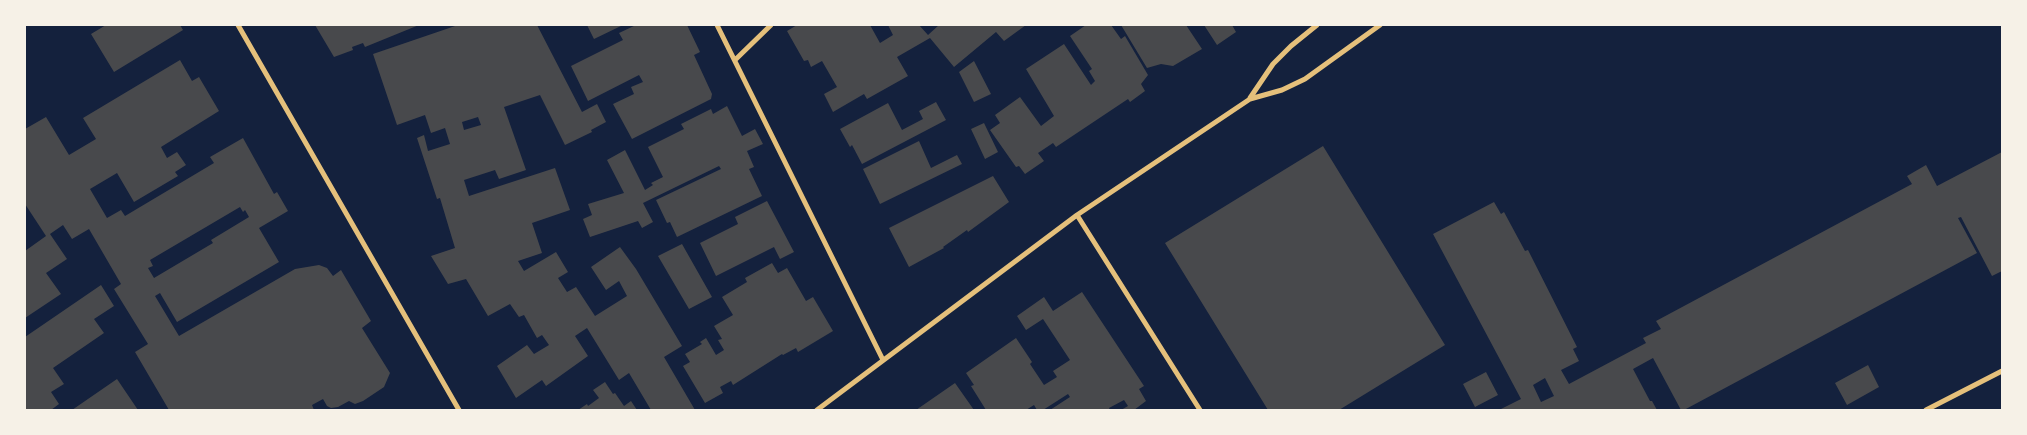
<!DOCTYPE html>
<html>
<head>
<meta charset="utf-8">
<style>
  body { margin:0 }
  #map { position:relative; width:2027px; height:435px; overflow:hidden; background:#14213d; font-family:Figtree,sans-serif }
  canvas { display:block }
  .frame { position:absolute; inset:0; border:26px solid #f6f1e7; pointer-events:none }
</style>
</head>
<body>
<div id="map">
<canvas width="2027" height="435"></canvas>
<div class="frame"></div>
</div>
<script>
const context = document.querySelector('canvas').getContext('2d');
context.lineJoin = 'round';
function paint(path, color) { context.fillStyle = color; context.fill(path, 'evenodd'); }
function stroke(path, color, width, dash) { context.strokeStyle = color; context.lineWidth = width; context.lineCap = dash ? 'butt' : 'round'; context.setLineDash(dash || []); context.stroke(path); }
paint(new Path2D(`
  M106,25H180L183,30L114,72L91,34Z
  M315,25H419L365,47L363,43L352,47L353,50L334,57Z
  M458,25H537L582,112L597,104L606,122L591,130L592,132L565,145L540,95L504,107L526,170L499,179L495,170L464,180L469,196L555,168L570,210L532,223L542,253L518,261L524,271L556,252L568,272L558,278L567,292L576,287L595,316L627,296L619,281L606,290L591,267L620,247L636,269L682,346L664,357L695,410H651L629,373L619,380L587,328L575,336L588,356L546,386L542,380L516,398L497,366L527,345L534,354L549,345L542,335L537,338L524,315L519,317L510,304L488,316L466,279L448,284L431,256L455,248L440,198L437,199L417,138L424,135L428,151L450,144L445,128L431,133L425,115L397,125L373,54ZM478,117L481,125L464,130L462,122Z
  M587,25H623L594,39Z
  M636,25H687L700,52L694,55L712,94L711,99L632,139L613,104L634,94L631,87L643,82L639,75L588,101L571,66L623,40L619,33Z
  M797,25H870L880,43L893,35L888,25H919L928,35L939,25H1026L1004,41L996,32L954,67L930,38L897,57L908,76L867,99L864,94L833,112L824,94L837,87L822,61L811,67L808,60L804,61L787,31Z
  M1086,25H1111L1121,39L1125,36L1148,75L1141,84L1145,91L1130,102L1128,99L1056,147L1053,143L1038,153L1044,161L1025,174L1019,166L1016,167L990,130L1000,123L995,115L1020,97L1041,126L1054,116L1026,69L1064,44L1091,85L1095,81L1089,71L1092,69L1070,36Z
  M1121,25H1186L1202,49L1173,66L1161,64L1147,68Z
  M1204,25H1232L1236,32L1217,45Z
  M180,60L192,81L199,77L219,111L161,147L167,158L177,152L186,165L175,172L178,176L134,202L117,173L90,189L107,218L121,210L125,216L214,163L210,157L243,138L274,194L277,192L288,211L259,228L279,262L177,322L160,293L155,296L179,336L295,269L319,265L327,268L333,276L341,270L371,321L362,328L390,373L384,387L363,401L355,404L349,401L338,407L331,408L327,406L323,399L312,405L314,410H169L135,352L148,344L114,289L121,284L89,229L72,239L63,225L50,234L67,259L46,273L61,294L25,318V251L46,236L25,204V129L46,117L69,155L96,139L83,118ZM240,207L243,212L245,210L249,217L211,240L213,243L154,278L148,268L153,266L150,260Z
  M974,61L991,94L974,102L959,72Z
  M936,102L946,120L862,164L852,145L850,147L840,129L888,103L902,130L923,119L919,111Z
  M727,106L742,136L755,129L763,144L747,151L754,167L749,169L762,196L677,237L670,222L667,223L656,200L721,169L719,166L643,203L653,222L642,228L638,221L590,237L583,219L592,215L588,204L624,193L607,160L625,150L645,190L653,185L651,183L663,177L648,147L684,129L681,124L711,109L713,114Z
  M984,123L998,152L985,159L971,129Z
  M919,141L931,168L957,155L962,164L880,204L863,169Z
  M1323,146L1445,345L1339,410H1268L1165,243Z
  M2002,152V271L1992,276L1961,217L1958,218L1977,253L1684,410H1681L1653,358L1633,369L1650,401H1652L1657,410H1499L1521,399L1433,234L1494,202L1501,214L1504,212L1525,251L1528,250L1577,347L1573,349L1579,361L1561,370L1569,384L1646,343L1643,338L1661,329L1656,321L1912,184L1907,176L1926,165L1937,186ZM1545,378L1554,396L1541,402L1533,385Z
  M993,176L1009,202L968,232L967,230L943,247L944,248L909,267L889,228Z
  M767,201L794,252L780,259L774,247L716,276L700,243L738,224L735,217Z
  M682,244L712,297L689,309L658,256Z
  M772,263L778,273L787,268L806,301L813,297L833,331L798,352L796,348L783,355L782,354L733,385L731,381L720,387L723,393L705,403L683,366L690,362L685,354L702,344L700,342L706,338L716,355L724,350L718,340L722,339L714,326L733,315L722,297L747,282L745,278Z
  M101,285L114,306L94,319L104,333L53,368L64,384L51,392L59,404L51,410H25V337Z
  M1082,292L1144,386L1139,389L1146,401L1134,410H1121L1128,406L1124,400L1109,408L1110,410H1050L1070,397L1068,394L1043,410H1037L1034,405L1026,410H986L971,386L974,385L966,373L1016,338L1032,362L1030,364L1044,385L1057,377L1053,371L1070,360L1043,319L1026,330L1017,316L1044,297L1053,311Z
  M1868,365L1879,387L1847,405L1835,383Z
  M1486,372L1498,395L1475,407L1463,384Z
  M117,379L138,410H72Z
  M605,382L613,394L615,393L624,406L631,401L637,410H578L587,404L588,406L599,398L593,390Z
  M955,383L974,410H916Z`), '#48494c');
stroke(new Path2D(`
  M238,25L459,410
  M717,25L883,360
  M735,60L771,25
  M1250,98L1273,64L1291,46L1317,25
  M1077,215L1200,410
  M817,410L1077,215L1250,99L1282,90L1305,79L1380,25
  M1926,410L2002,371`), '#e5c07b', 5);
</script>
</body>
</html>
